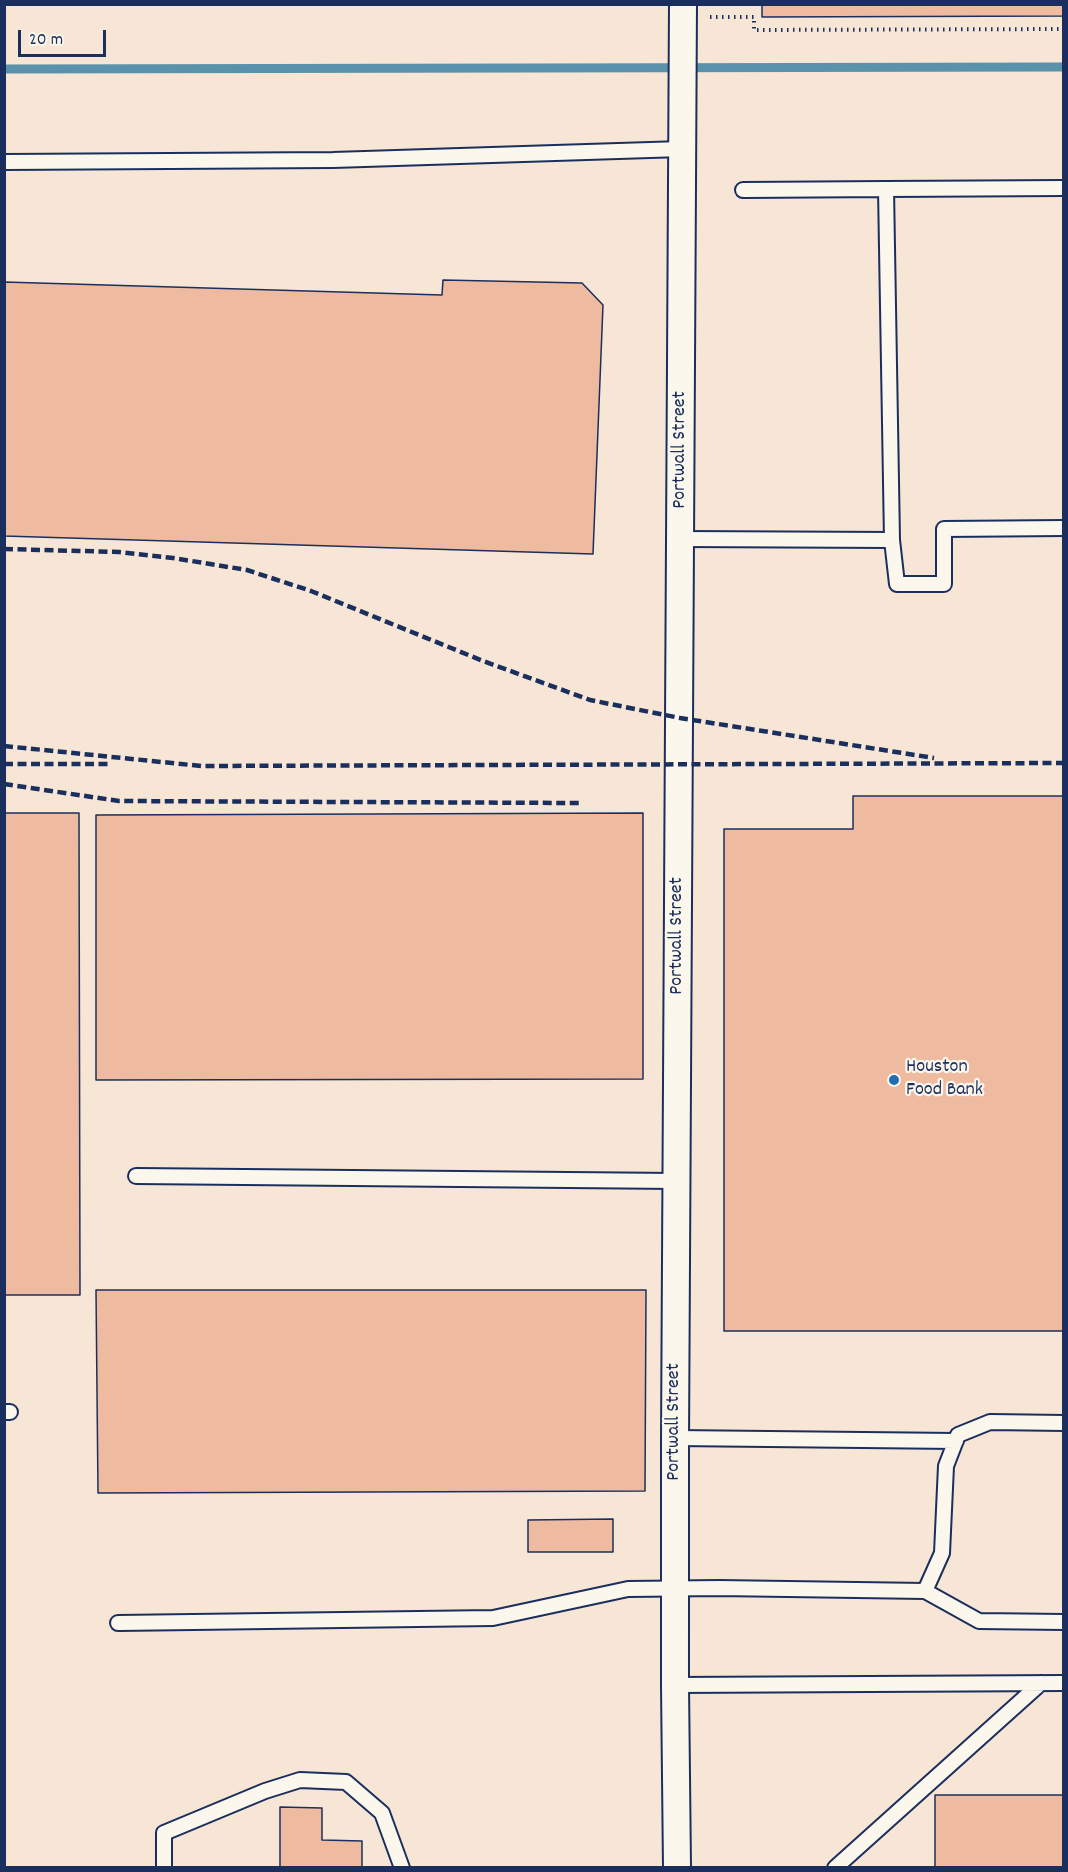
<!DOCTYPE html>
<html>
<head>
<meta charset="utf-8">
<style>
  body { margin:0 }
  #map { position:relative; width:1068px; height:1872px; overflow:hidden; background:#fbf7ec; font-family:Dekko,sans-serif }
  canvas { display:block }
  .frame { position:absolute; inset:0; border:6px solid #1b2f5e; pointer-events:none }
  .scale { position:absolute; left:18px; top:30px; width:88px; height:27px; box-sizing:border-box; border:3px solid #1b2f5e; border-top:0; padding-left:8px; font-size:18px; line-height:21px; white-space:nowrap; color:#1b2f5e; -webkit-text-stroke:4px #fbf7ec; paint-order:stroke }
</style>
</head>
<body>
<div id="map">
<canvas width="1068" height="1872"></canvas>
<div class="frame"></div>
<div class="scale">20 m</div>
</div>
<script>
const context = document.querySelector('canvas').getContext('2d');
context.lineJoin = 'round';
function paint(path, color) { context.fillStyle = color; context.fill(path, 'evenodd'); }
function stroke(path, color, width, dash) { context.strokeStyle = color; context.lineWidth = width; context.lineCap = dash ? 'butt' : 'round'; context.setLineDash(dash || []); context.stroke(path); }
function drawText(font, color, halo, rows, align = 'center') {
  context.font = font + ' Dekko,sans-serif'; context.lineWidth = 4.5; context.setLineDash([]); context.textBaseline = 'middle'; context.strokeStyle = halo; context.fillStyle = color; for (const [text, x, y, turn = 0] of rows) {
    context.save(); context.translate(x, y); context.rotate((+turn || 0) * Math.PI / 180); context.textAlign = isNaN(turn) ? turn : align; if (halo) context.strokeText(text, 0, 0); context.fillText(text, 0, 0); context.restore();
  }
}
paint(new Path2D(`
  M5,5H1063V1867H5Z`), '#f7e5d5');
stroke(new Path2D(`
  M4,69L1064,67`), '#5a92ab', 9);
const building = new Path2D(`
  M762,4H1064V16L762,17Z
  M443,280L582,283L603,305L593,554L4,536V282L442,295Z
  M853,796H1064V1331H724V829H853Z
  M4,813H79L80,1295H4Z
  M643,813V1079L96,1080V815Z
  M96,1290H646L645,1491L98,1493Z
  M613,1519V1552H528V1520Z
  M935,1795H1064V1868H935Z
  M280,1807L322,1808V1840L362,1841V1868H280Z`);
paint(building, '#eebaa0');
stroke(building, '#1b2f5e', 1.5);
const lane = new Path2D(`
  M4,162L333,160L682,149
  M1064,188L886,189L892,540L897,584H944V529L1064,528
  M743,190L886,189
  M681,539L892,540
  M136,1176L676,1181
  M4,1412H10
  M675,1438L956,1441
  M925,1591L942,1553L946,1466L958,1435L990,1422L1064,1423
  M118,1623L493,1618L628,1589L719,1588L925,1591L979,1621L1064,1622
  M675,1685L1064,1683
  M164,1868V1833L265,1791L300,1780L346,1782L382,1813L402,1868
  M835,1868L1041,1683`);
const street = new Path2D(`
  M677,1868L675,1685V1438L683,4`);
stroke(lane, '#1b2f5e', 18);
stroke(street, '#1b2f5e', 30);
stroke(new Path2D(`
  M710,17H754V30L1064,29`), '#1b2f5e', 4, [1.5, 4.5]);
stroke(lane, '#fbf7ec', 14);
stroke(street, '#fbf7ec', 26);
stroke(new Path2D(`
  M4,549L119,552L173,558L247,570L311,591L483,661L590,700L680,718L934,758
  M4,746L201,766L1064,763
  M4,764H108
  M4,784L119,801L579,803`), '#1b2f5e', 4.5, [9, 4.5]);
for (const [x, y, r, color] of [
  [894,1080,6,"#1f6fb2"]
]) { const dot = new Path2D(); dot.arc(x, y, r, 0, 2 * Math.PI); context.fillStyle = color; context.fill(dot); stroke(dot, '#fbf7ec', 2); }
drawText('20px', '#1b2f5e', '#fbf7ec', [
  ["Portwall Street",681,450,-90],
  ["Portwall Street",678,936,-90],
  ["Portwall Street",675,1422,-90]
]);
drawText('20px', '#1b2f5e', '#fbf7ec', [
  ["Houston",906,1068],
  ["Food Bank",906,1091]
], 'left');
</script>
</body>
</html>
